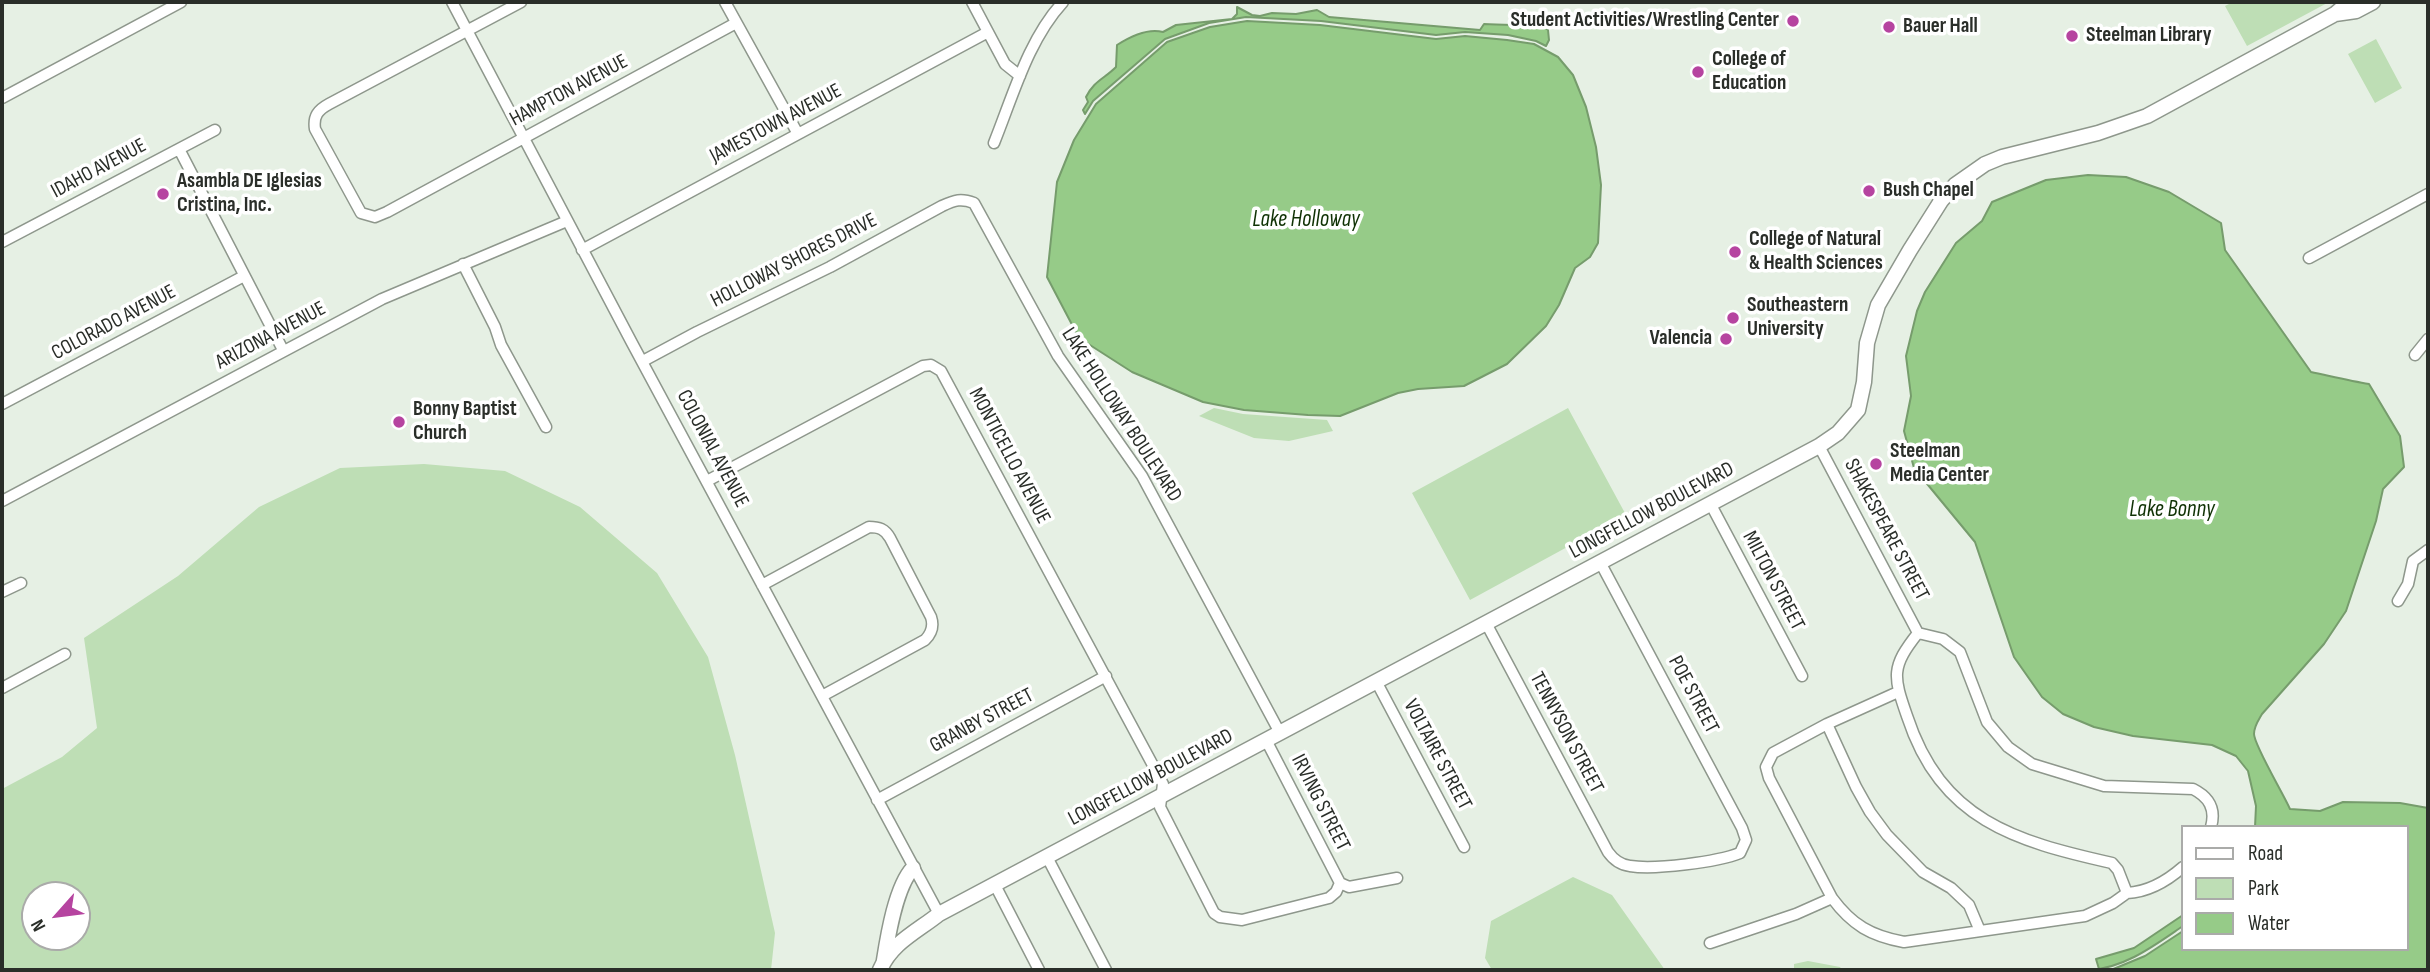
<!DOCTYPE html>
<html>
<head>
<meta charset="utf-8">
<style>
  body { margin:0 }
  #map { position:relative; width:2430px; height:972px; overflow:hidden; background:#e6f0e4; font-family:"Sofia Sans Condensed",sans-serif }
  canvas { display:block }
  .frame { position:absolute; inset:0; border:4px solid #2a2e29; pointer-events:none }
  .legend { position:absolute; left:2181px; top:825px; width:228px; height:126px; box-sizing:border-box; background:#fff; border:2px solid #aaaba9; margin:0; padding:9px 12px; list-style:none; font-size:21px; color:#2a2e29 }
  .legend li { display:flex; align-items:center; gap:14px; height:35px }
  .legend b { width:35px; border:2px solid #aaaba9 }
  .north { position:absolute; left:21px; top:881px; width:70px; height:70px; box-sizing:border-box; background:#fff; border:2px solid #aaaba9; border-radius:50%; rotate:242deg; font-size:19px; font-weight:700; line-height:28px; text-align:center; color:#2a2e29 }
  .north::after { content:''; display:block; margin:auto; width:24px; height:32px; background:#b644a0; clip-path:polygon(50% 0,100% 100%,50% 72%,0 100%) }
</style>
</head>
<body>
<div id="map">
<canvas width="2430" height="972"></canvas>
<div class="frame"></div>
<ul class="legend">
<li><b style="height:9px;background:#fff"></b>Road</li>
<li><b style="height:19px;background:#bedeb5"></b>Park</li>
<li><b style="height:19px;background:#96cb88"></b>Water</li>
</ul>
<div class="north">N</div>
</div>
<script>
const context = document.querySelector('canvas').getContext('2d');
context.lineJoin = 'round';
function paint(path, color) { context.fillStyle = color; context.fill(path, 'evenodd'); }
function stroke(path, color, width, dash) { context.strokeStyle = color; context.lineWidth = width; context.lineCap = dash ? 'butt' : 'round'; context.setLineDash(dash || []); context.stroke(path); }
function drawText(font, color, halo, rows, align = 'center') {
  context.font = font + ' "Sofia Sans Condensed",sans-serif'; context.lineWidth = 7; context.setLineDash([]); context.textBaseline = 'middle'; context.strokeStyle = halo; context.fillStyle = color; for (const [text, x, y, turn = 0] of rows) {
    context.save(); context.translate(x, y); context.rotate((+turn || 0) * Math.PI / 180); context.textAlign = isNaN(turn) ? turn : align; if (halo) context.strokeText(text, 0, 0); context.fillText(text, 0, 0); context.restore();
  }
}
paint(new Path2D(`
  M2233,2L2250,4L2254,2H2329L2247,46L2225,6Z
  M2376,39L2402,88L2375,103L2348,54Z
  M1214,408L1243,414L1327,420L1333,431L1289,441L1254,438L1199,416Z
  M1568,408L1626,515L1470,600L1412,493Z
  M424,464L505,471L580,507L657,573L708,657L735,755L775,933L771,970H2V789L62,757L97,728L84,638L178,576L259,507L340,468ZM77,895V937H35V895Z
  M1573,877L1612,895L1665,970H1492L1485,958L1491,921Z
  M1808,961L1840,967L1842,970H1794V964Z`), '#bedeb5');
const water = new Path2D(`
  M1237,7L1252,15L1260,16L1272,13L1296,14L1317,10L1329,17L1480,30L1484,24C1503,25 1523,25 1543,26L1548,30L1549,40L1546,46L1536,41L1508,35L1465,32L1436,35L1321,21L1246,17L1209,23L1165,39L1093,101L1085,114L1083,110L1088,102L1086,97C1094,81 1104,79 1116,67L1117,45C1131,36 1148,28 1163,32L1176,25L1232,19L1237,14Z
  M1247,21L1320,25L1436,39L1465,36L1507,40L1534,44L1558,57L1573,75L1586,107L1596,147L1601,185L1598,243L1590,257L1575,268L1559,305L1546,326L1507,364L1464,386L1418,389L1398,393L1340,416L1308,415L1244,410L1203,402L1132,372L1079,338L1047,277L1057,182L1074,140L1096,104L1167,42L1210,27Z
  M2088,175L2126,177L2169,192L2221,223L2225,250L2311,372C2330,376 2351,381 2369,384L2400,436L2404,467L2383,489L2376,521L2346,611L2324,644L2262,714C2258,721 2254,726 2254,734C2254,745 2283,793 2290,809L2320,811L2343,802L2400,803L2428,808V970H2111L2145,956L2183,931V949H2407V827H2255L2256,806L2248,771L2236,756L2212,745L2133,736L2094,727L2063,714L2042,697L2014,657L1975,542L1914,468L1904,431L1911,396L1906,356L1917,311L1925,292L1956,243L1982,221L1992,202L2046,180Z
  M2183,915V926C2155,945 2125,968 2090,970L2099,969L2096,959L2134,948Z`);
paint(water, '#96cb88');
stroke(water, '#769c6c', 2);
const minor = new Path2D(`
  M452,2L632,343L939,914
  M521,2L329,104C318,110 313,116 315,129L361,213L375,217L387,212L736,23
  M725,2L798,134
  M972,2L1005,64L1020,76
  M2,98L181,2
  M994,143C1013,96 1028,40 1063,2
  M179,149L283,350
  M2,242L215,130
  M582,250L988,32
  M2309,258L2428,194
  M463,264L495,327L501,345L546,427
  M2415,355L2428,339
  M643,361L697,332L830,267L942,206C955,200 961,198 974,203L1058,356L1142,476L1280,733
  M2,404L244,276
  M1819,446L1918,633L1943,639L1960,652L1987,722L2008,747L2032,764L2104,786L2193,789C2209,797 2216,809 2211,827
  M707,481L923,366L931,365L941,371L1163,784L1160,807L1214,913L1220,917L1242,920L1329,898L1336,892L1340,883
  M2,501L382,299L567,221
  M1710,503L1802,676
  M762,585L869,527C879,527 885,529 890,538L931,617C934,626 932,633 925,640L822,696
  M2,592L21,583
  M2398,601L2408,584L2413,561L2428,550
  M1486,623L1608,852C1613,859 1620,865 1630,866C1655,870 1717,862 1740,853L1746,840L1742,828L1600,562
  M1918,633C1891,667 1893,676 1907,716C1941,820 2014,841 2112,863L2118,870L2127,893
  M1376,681L1464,847
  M2,688L65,654
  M1898,692L1827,724L1773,753L1766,767L1769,778L1832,898C1852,925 1871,936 1904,942L2085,916L2113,903L2127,893
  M1827,724L1856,787L1870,812L1887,835L1923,872L1951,888L1969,905L1980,931
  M1266,740L1340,883
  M877,800L1106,676
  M1047,857L1106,970
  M1340,883L1349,887L1397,878
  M995,885L1039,970
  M2127,893C2148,892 2167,881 2183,867
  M1710,943L1796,914L1832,898`);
const tertiary = new Path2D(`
  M2349,2L2335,14L2356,11L2373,2
  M884,960C888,935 896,886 913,868
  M880,970C891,943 918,931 939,914L1819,446L1838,433L1858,410L1864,382L1867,343L1878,305L1910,250L1941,201L1955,185L1985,164L2002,157L2098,133L2147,116L2335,14`);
stroke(minor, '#8e978c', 13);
stroke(tertiary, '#8e978c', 17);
stroke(minor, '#fff', 10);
stroke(tertiary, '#fff', 14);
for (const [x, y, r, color] of [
  [1793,21,7,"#b644a0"],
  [1889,27,7,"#b644a0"],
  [2072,36,7,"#b644a0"],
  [1698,72,7,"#b644a0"],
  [1869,191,7,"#b644a0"],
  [163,194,7,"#b644a0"],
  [1735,252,7,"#b644a0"],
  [1733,318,7,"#b644a0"],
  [1726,339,7,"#b644a0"],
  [399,422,7,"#b644a0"],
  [1876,464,7,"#b644a0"]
]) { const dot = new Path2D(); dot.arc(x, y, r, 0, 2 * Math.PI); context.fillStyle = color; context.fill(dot); stroke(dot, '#fff', 2.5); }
drawText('bold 21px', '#2a2e29', '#fff', [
  ["Student Activities/Wrestling Center",1779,21,"right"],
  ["Bauer Hall",1903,27],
  ["Steelman Library",2086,36],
  ["College of",1712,60],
  ["Education",1712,84],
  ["Asambla DE Iglesias",177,182],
  ["Cristina, Inc.",177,206],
  ["Bush Chapel",1883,191],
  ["College of Natural",1749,240],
  ["& Health Sciences",1749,264],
  ["Southeastern",1747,306],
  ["University",1747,330],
  ["Valencia",1712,339,"right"],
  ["Bonny Baptist",413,410],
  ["Church",413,434],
  ["Steelman",1890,452],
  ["Media Center",1890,476]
], 'left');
drawText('21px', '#2a2e29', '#fff', [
  ["HAMPTON AVENUE",569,91,-28],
  ["JAMESTOWN AVENUE",776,124,-28],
  ["IDAHO AVENUE",99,169,-28],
  ["HOLLOWAY SHORES DRIVE",794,261,-27],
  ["COLORADO AVENUE",114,323,-28],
  ["ARIZONA AVENUE",271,336,-28],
  ["LAKE HOLLOWAY BOULEVARD",1121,415,57],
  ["COLONIAL AVENUE",712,449,62],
  ["MONTICELLO AVENUE",1009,456,62],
  ["LONGFELLOW BOULEVARD",1652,511,-28],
  ["SHAKESPEARE STREET",1886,530,62],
  ["MILTON STREET",1773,581,62],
  ["POE STREET",1693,695,62],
  ["GRANBY STREET",982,721,-28],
  ["TENNYSON STREET",1566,733,62],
  ["VOLTAIRE STREET",1437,755,62],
  ["LONGFELLOW BOULEVARD",1151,778,-28],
  ["IRVING STREET",1320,803,63]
]);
drawText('italic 23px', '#103205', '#fff', [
  ["Lake Holloway",1306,220],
  ["Lake Bonny",2172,510]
]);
</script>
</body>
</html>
